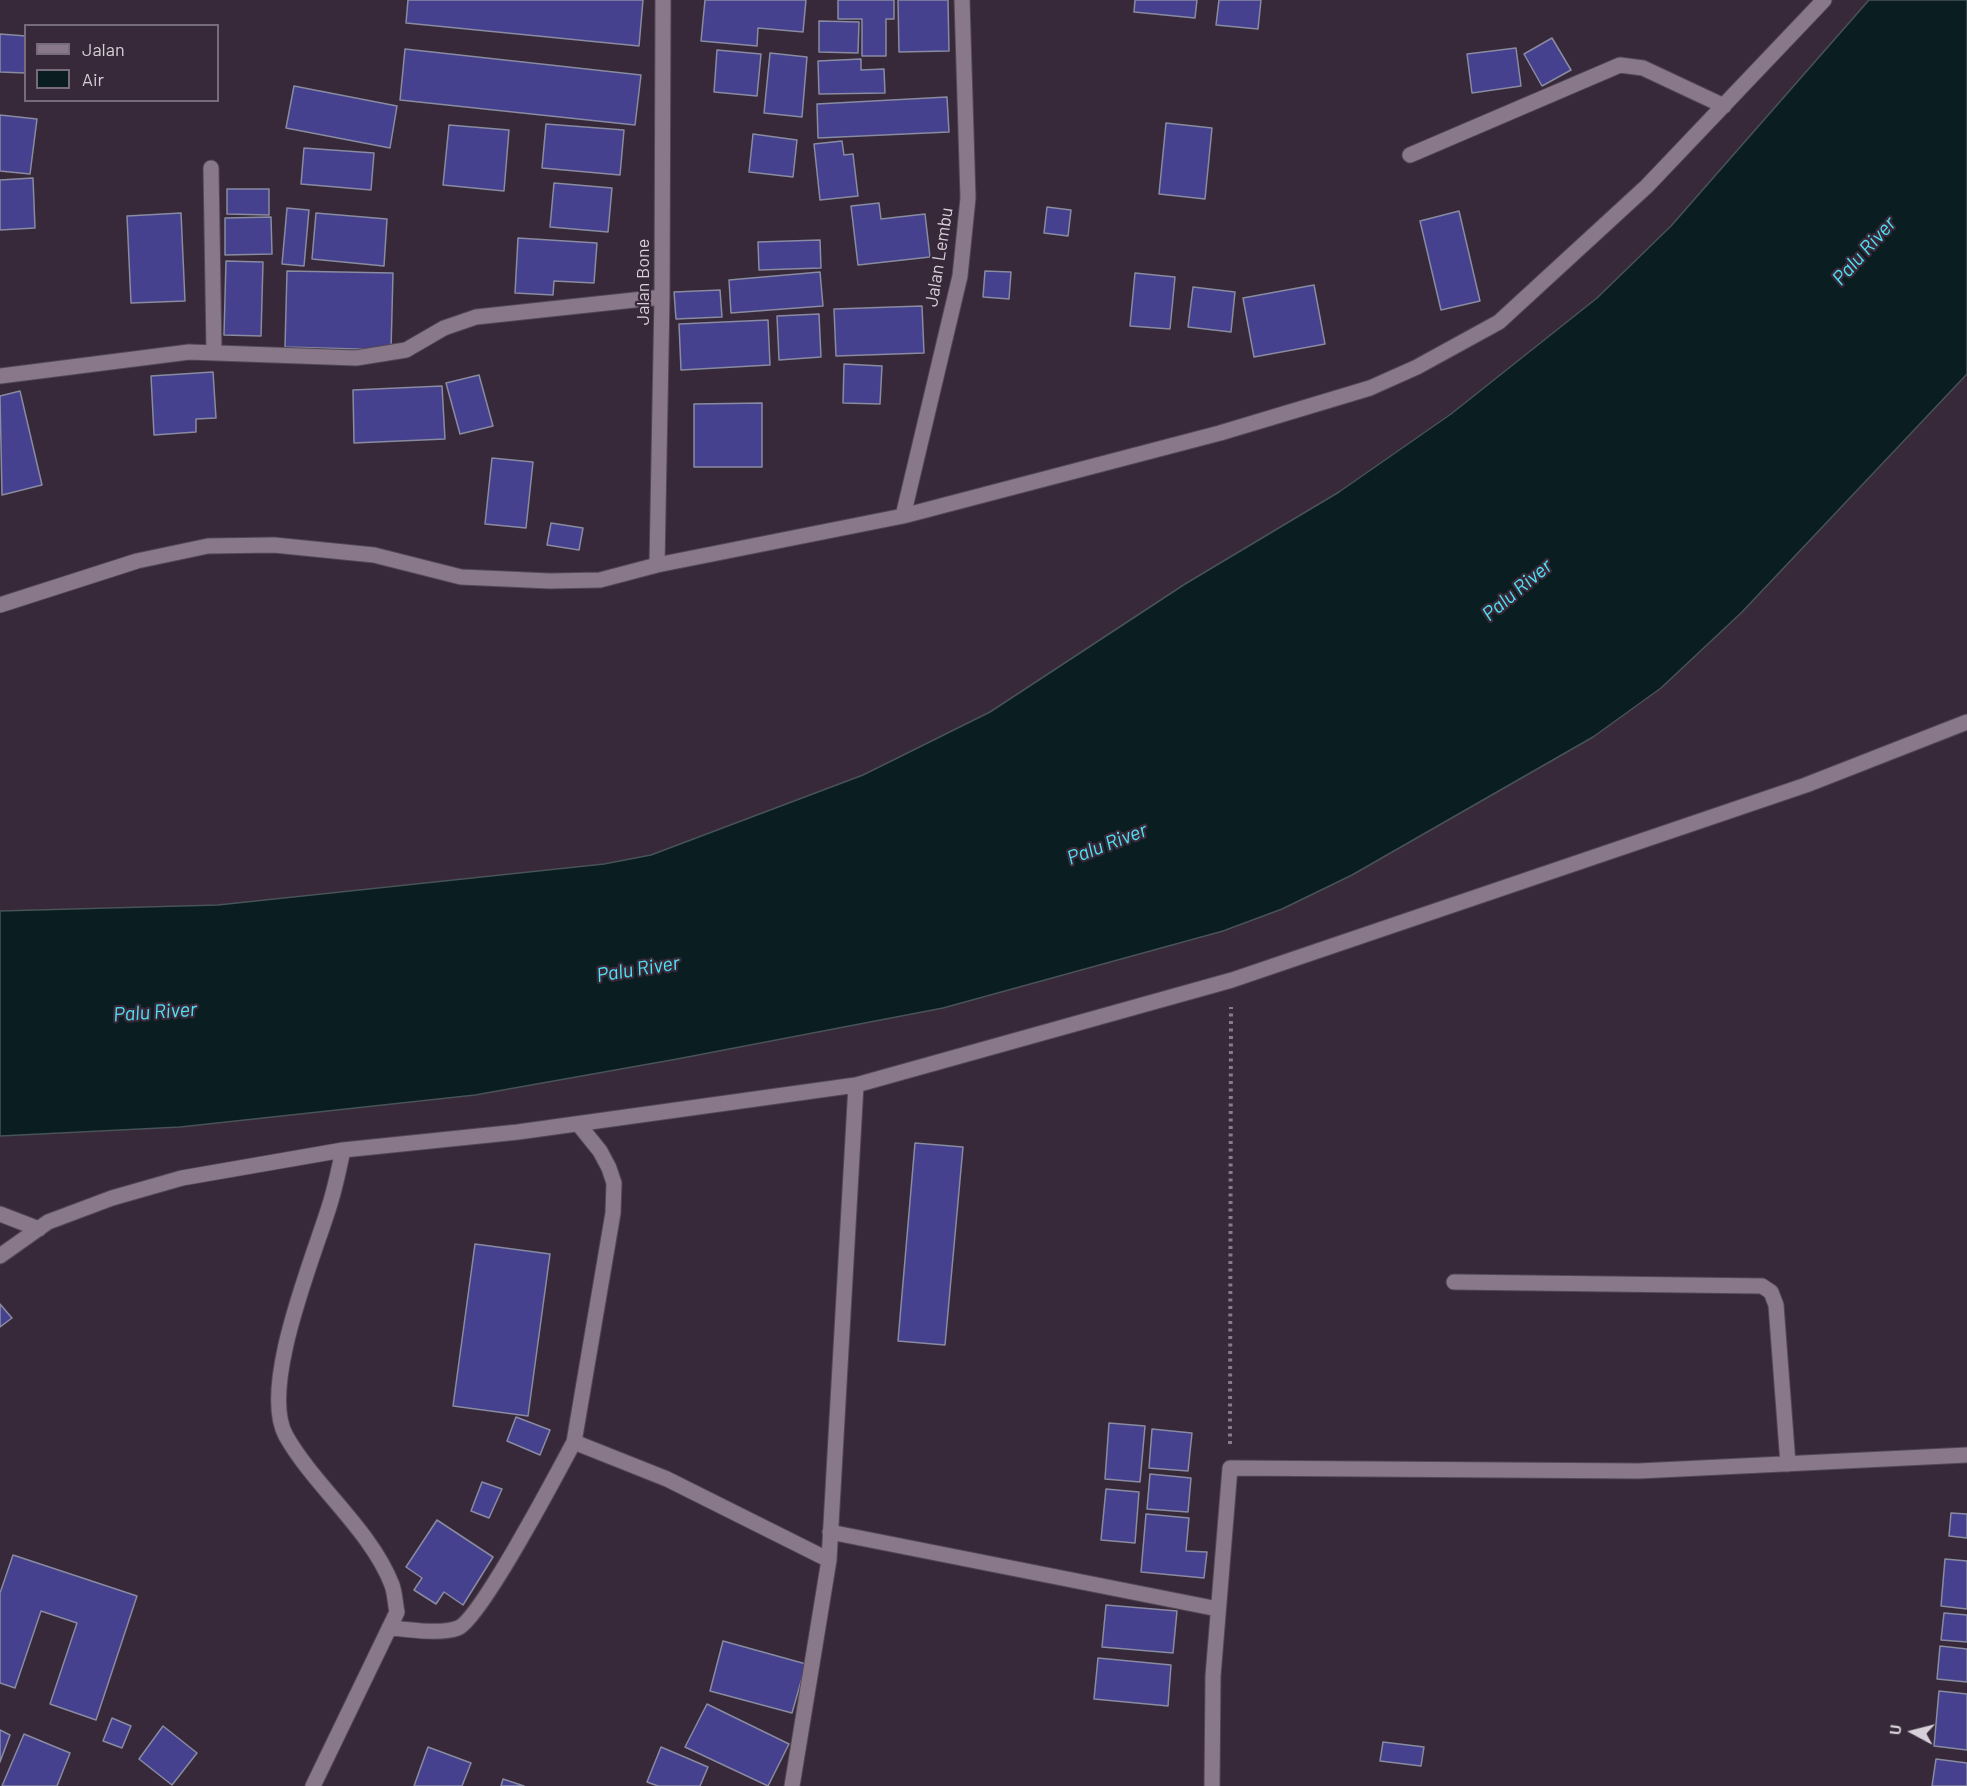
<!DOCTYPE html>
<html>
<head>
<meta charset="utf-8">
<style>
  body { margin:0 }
  #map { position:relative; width:1967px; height:1786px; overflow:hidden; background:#372939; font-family:Barlow,sans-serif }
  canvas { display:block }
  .legend { position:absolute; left:24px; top:24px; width:195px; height:78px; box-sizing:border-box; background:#372939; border:2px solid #776c79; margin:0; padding:8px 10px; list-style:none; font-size:18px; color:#d8d0d9 }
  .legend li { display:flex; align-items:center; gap:12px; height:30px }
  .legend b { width:30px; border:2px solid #776c79 }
  .north { position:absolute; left:1883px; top:1702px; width:60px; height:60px; -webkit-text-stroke:4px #372939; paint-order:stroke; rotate:277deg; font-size:16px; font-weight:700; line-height:24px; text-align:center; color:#d8d0d9 }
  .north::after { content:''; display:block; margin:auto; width:21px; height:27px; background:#d8d0d9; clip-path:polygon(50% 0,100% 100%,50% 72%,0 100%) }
</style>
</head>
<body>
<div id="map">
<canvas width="1967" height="1786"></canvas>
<ul class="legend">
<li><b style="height:8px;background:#88788a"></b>Jalan</li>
<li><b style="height:16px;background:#0a1d20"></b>Air</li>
</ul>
<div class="north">U</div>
</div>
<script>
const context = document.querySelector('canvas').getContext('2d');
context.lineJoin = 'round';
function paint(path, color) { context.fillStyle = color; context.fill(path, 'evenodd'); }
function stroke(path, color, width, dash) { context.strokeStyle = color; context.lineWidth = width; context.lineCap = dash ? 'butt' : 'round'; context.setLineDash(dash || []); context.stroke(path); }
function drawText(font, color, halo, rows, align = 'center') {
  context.font = font + ' Barlow,sans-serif'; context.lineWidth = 4.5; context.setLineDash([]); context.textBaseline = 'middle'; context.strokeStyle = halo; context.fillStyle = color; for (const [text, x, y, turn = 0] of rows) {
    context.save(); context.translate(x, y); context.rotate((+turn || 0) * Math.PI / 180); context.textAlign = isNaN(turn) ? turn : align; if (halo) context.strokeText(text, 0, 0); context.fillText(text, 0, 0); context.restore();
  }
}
const water = new Path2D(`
  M1869,0H1967V374L1742,612L1661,688L1593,737L1352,875L1282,909L1223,931L943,1008L677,1059L475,1095L180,1127L0,1136V911L218,905L604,864L651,855L863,775L990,712L1185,584L1339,492L1451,414L1597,298L1671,226Z`);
paint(water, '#0a1d20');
stroke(water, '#485358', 1.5);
const building = new Path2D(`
  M408,0H643L639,46L406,23Z
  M705,0H806L803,32L758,28L757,46L701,41Z
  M838,0H894V19H886V56H862V19H838Z
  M898,0H948L949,51L899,52Z
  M1135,0H1197L1195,18L1134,12Z
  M1219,0H1261L1258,29L1216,25Z
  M819,21L859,22L858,53L819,52Z
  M0,34L26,36V73L0,72Z
  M1552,38L1571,70L1542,86L1524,54Z
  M1516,48L1521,86L1472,93L1467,54Z
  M405,49L641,75L635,125L400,100Z
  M717,50L761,54L757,96L714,92Z
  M770,53L807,57L802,117L764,113Z
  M861,59V70L884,69L885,93L819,94L818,61Z
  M294,86L397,106L390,148L286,128Z
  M947,97L949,132L818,138L817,104Z
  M0,115L37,119L30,174L0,171Z
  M1166,123L1212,128L1205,199L1159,194Z
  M546,124L624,130L620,175L542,168Z
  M449,125L509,130L504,191L443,185Z
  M753,134L797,140L793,177L749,172Z
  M842,141L844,155L853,154L858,196L820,200L814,144Z
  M304,148L374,153L371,190L301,184Z
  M33,178L35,228L0,230V180Z
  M554,183L612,188L608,232L550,227Z
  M227,189H269V215L227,214Z
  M879,203L881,219L925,214L930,257L858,265L851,206Z
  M1047,207L1071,210L1068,236L1044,233Z
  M287,208L309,210L304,266L282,264Z
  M1459,211L1480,301L1441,310L1420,221Z
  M181,213L185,301L131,303L127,216Z
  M316,213L387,219L384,266L312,259Z
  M271,217L272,254L225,255V218Z
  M518,238L597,243L594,283L554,281L553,295L515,293Z
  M820,240L821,268L759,270L758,242Z
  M226,261L263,262L261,336L224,335Z
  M287,271L393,273L391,350L285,347Z
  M985,271L1011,272L1009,299L983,297Z
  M820,272L823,306L731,313L729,280Z
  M1135,273L1175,277L1170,329L1130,326Z
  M1314,285L1325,344L1254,357L1243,298Z
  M1193,287L1235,292L1231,332L1188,327Z
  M720,290L722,317L676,319L674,292Z
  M922,306L924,353L836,356L834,309Z
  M819,314L821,357L779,360L777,316Z
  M768,320L770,365L681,370L679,324Z
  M844,364L882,366L880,404L843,403Z
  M213,372L216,418L196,419V432L154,435L151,376Z
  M479,375L493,426L460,434L446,383Z
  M442,386L445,439L354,443L353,390Z
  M20,391L42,485L2,495L0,396Z
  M762,403V467H694V404Z
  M492,458L533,462L526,528L485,524Z
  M551,523L583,528L579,550L547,545Z
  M915,1143L963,1147L945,1345L898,1341Z
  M475,1244L550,1254L528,1416L453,1406Z
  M0,1304L12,1318L0,1327Z
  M516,1417L550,1430L540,1455L507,1441Z
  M1109,1423L1145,1426L1140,1482L1105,1479Z
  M1152,1429L1192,1433L1188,1471L1149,1468Z
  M1150,1474L1191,1478L1188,1512L1147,1509Z
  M482,1482L502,1489L489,1518L471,1511Z
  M1106,1489L1139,1492L1135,1543L1101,1540Z
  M1951,1513L1967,1514V1538L1949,1536Z
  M1146,1514L1189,1518L1186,1551L1207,1552L1204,1578L1141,1572Z
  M437,1520L493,1557L463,1605L444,1592L436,1604L414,1590L422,1578L406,1567Z
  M13,1555L137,1596L96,1720L50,1704L77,1623L41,1611L15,1688L0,1683V1593Z
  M1945,1559L1967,1561V1609L1941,1606Z
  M1106,1605L1177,1611L1173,1653L1102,1647Z
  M1944,1613L1967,1615V1642L1941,1640Z
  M723,1641L806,1664L792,1713L710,1691Z
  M1940,1646L1967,1649V1682L1937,1679Z
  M1098,1658L1171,1665L1168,1706L1094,1699Z
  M1939,1691L1967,1694V1750L1934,1746Z
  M707,1704L789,1744L768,1786L685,1747Z
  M112,1718L131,1726L122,1748L103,1741Z
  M163,1726L197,1753L172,1785L139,1759Z
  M0,1730L10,1735L0,1762Z
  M24,1734L70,1753L57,1786H2Z
  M1383,1742L1424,1747L1421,1766L1380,1761Z
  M428,1747L471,1763L462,1786H414Z
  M661,1747L708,1767L700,1786H658L647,1782Z
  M1936,1759L1967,1763V1786H1932Z
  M503,1779L524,1786H501Z`);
paint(building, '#45418e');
stroke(building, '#898ba1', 1.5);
const street = new Path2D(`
  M1410,155L1620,65L1643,68L1724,106
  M211,168L214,351
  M0,376L189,352L356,358L406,350L444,328L476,317L662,297
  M903,516L960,276L968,198L962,0
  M657,565L662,297L663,0
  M0,605L137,561L208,546L274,545L374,555L461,577L550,581L600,580L657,565L903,516L1220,433L1370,388L1417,367L1499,322L1647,186L1824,0
  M0,1214L39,1229
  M0,1256L48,1222L112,1198L182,1178L343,1150L518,1132L856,1085L1232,980L1806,785L1967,722
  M1454,1282L1762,1286L1771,1292L1776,1305L1788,1464
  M574,1442L613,1213L614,1183L609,1168L600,1151L579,1125
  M830,1532L1218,1609
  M389,1628C409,1629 439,1635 458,1628C480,1620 558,1472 574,1442L667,1479L829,1560
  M313,1786L397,1612C395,1603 395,1593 392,1585C371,1530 315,1487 286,1436C259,1388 313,1259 329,1207C335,1189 339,1169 343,1150
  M792,1786L829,1560L856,1085
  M1212,1786L1213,1676L1230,1468L1639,1471L1967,1455`);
stroke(street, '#524754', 17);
stroke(new Path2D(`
  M1230,1444L1231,1007`), '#867b88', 4, [3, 4.5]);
stroke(street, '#88788a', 15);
drawText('18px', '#d8d0d9', '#372939', [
  ["Jalan Lembu",939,257,-81],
  ["Jalan Bone",643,282,-90]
]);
drawText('italic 20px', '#50e2f4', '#372939', [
  ["Palu River",1864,251,-48],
  ["Palu River",1517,590,-40],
  ["Palu River",1107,844,-21],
  ["Palu River",638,969,-9],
  ["Palu River",155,1012,-4]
]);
</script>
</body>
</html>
